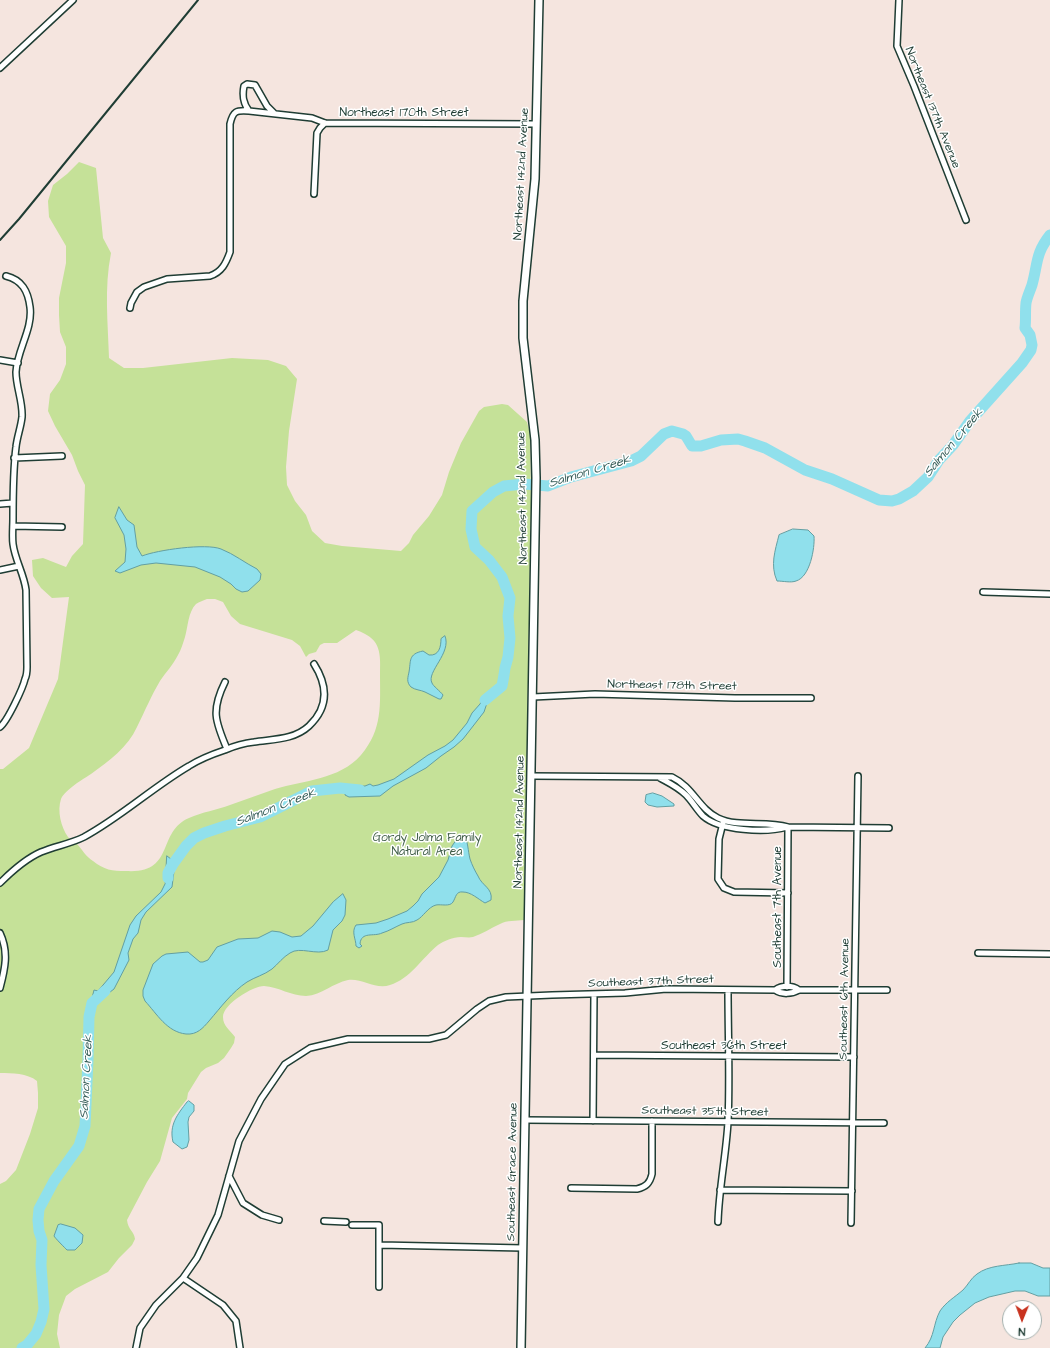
<!DOCTYPE html>
<html>
<head>
<meta charset="utf-8">
<style>
  body { margin:0 }
  #map { position:relative; width:1050px; height:1348px; overflow:hidden; background:#f5e5df; font-family:"Architects Daughter",sans-serif }
  canvas { display:block }
  .north { position:absolute; left:1002px; top:1300px; width:40px; height:40px; box-sizing:border-box; background:#fff; border:1px solid #a5b1ae; border-radius:50%; rotate:181deg; font-size:11px; font-weight:700; line-height:16px; text-align:center; color:#1f3d34 }
  .north::after { content:''; display:block; margin:auto; width:14px; height:18px; background:#c8321e; clip-path:polygon(50% 0,100% 100%,50% 72%,0 100%) }
</style>
</head>
<body>
<div id="map">
<canvas width="1050" height="1348"></canvas>
<div class="north">N</div>
</div>
<script>
const context = document.querySelector('canvas').getContext('2d');
context.lineJoin = 'round';
function paint(path, color) { context.fillStyle = color; context.fill(path, 'evenodd'); }
function stroke(path, color, width, dash) { context.strokeStyle = color; context.lineWidth = width; context.lineCap = dash ? 'butt' : 'round'; context.setLineDash(dash || []); context.stroke(path); }
function drawText(font, color, halo, rows, align = 'center') {
  context.font = font + ' "Architects Daughter",sans-serif'; context.lineWidth = 3; context.setLineDash([]); context.textBaseline = 'middle'; context.strokeStyle = halo; context.fillStyle = color; for (const [text, x, y, turn = 0] of rows) {
    context.save(); context.translate(x, y); context.rotate((+turn || 0) * Math.PI / 180); context.textAlign = isNaN(turn) ? turn : align; if (halo) context.strokeText(text, 0, 0); context.fillText(text, 0, 0); context.restore();
  }
}
paint(new Path2D(`
  M79,162L96,168L103,238L111,253C104,288 108,323 109,358L124,368H143L232,358L268,360L286,366L297,379L289,431L286,467L287,485L295,501L306,515L312,531L325,543L342,546L401,551L409,543L413,535L429,516L442,495L449,472L461,443L479,411L484,407L502,404L508,405L527,422L530,434L531,504L524,920C516,921 507,920 500,924C491,928 482,934 473,937C469,938 465,937 461,937C453,937 444,941 438,945C422,958 410,979 390,985C376,990 362,978 348,980C333,983 322,995 306,996C291,996 279,987 264,986C253,986 223,1004 223,1017C223,1026 230,1030 235,1037L234,1043L231,1048L224,1058L218,1063L206,1068L201,1072L188,1093L187,1099L172,1118L160,1161L147,1182L127,1220C128,1230 134,1231 135,1239L132,1245L119,1258L108,1272L75,1289L66,1296L59,1315L57,1334L60,1348H0V1184L6,1181L16,1170L30,1134L38,1108V1093L37,1081C27,1073 12,1073 0,1073V769H3L29,748L58,679L69,597L52,598L41,588L33,576L32,560L43,558L66,567L72,556L83,544L85,485L78,471L72,455L55,426L48,411L50,394L60,380L66,364V347L60,332L59,315V298L66,263V246L49,217L48,201L53,185L67,174ZM207,599H215L223,602L231,616L240,624L292,640L300,646L306,657L309,654L316,652L320,645L324,643H337L356,630C379,638 381,649 380,673C380,705 383,729 361,755C339,780 304,780 275,789C260,794 245,800 230,805C217,810 202,812 189,818C156,832 176,874 126,871C112,871 104,870 93,861C86,857 82,849 77,844C74,842 70,840 68,837C61,827 57,811 61,799C65,790 83,779 91,774C109,761 128,747 137,727C145,711 151,696 160,681C166,672 173,665 178,655C181,650 183,643 185,637C188,627 188,612 196,604C199,602 204,600 207,599Z`), '#c5e198');
const water = new Path2D(`
  M119,507L127,520L134,525L137,547L142,556C157,550 206,543 221,549C234,554 245,563 257,569L261,574L260,580L248,591L242,592L236,589L231,584L220,577L195,567L156,563L141,565L120,573L115,571L125,562L126,549L124,535L115,518Z
  M793,529L808,530L814,536C815,548 810,577 796,581C791,583 783,581 777,581C770,565 775,551 779,535Z
  M445,636C452,653 426,672 432,683C433,686 440,691 443,695L441,699H439C434,697 430,694 425,692C421,690 415,690 411,687C406,682 408,677 409,672C411,661 408,654 423,651L429,655C439,656 441,647 441,639Z
  M499,685L494,697L487,703L484,712L463,739L454,747L441,756L426,768L393,786L380,796L349,797L345,795L346,787L365,786L370,784L373,786L378,785L394,779L428,755L445,746L453,740L467,723L472,713L480,704L485,696L492,688Z
  M653,793L662,796L674,804V806L657,807L648,805L645,802L646,795Z
  M464,834C468,841 468,851 470,859C472,865 475,871 478,876C482,886 493,888 491,900L485,903C478,899 471,892 463,892C456,891 456,897 453,902C450,907 441,904 436,905C428,907 423,917 417,920C413,923 406,922 402,924C395,927 389,931 382,933C374,937 361,931 360,944L362,946L359,948L356,946C356,939 351,932 356,925L376,923L388,919L407,911L413,906L418,901L422,894L439,877L448,860L452,846L459,836Z
  M167,856L171,859L174,871L172,887L146,912L141,920L138,933L133,939L128,953L129,960L114,989L101,999L91,1002L94,990L98,991L114,972L130,925L136,916L161,892L165,884Z
  M343,894L346,900L345,915L342,921L333,930L328,950C317,956 300,946 290,953C283,957 278,964 272,969C264,975 255,977 247,982C232,992 221,1007 209,1021C203,1028 197,1035 186,1034C167,1032 157,1014 145,1001L143,996V990L153,964L162,956L166,954L188,952L200,962H203L208,960L217,947L238,939L258,938L272,931L280,932L292,937L301,936L313,926L333,902Z
  M189,1101L194,1105V1111L189,1117L188,1122L189,1140L187,1147L182,1149L173,1142C169,1125 177,1115 187,1102Z
  M61,1224L75,1228L83,1235L82,1243L75,1250H67C65,1248 55,1238 54,1236L58,1225Z
  M1019,1263H1031L1043,1268H1050V1296H1038L1025,1291H1015L989,1297L975,1303L960,1315L953,1322L943,1337L940,1348H925C935,1336 933,1324 940,1311C946,1302 955,1297 963,1290C968,1285 971,1278 977,1274C989,1265 1005,1266 1019,1263Z`);
paint(water, '#90e0ec');
stroke(water, '#639fa2', 1);
stroke(new Path2D(`
  M485,700L502,686L504,675L505,668L508,657L510,638L508,616L510,598L502,577L489,560L475,547L471,529L472,511L493,492L504,486L524,484L548,486L571,477L631,461L641,456L664,434L672,431L683,434L686,436L692,446H701L721,440L738,439L745,441L765,448L805,470L832,479L879,500L892,501L899,499L913,491L928,477L939,460L953,445L970,421L1022,363L1031,350L1032,345L1030,335L1025,328C1026,320 1025,312 1026,303C1027,297 1030,291 1032,285C1038,264 1035,254 1050,235
  M168,878V873L173,864L186,846L194,838L204,833L225,826L260,817L312,791L340,788L360,790
  M22,1348L27,1345L36,1334L41,1322L44,1309L41,1265L42,1240L39,1231L38,1220L39,1209L54,1181L79,1146L85,1126L88,1060L89,1017L92,1003L105,991`), '#90e0ec', 11);
const street = new Path2D(`
  M899,0L897,46L914,86L966,220
  M0,68L73,0
  M274,113L267,106L255,85L247,84L244,86C242,96 243,103 249,111L312,118L325,123L536,124
  M314,194L317,133L320,128L325,123
  M130,308L131,303L137,292L144,287L167,279L210,276C222,272 226,263 230,252V124C233,111 236,110 249,111
  M0,360L18,363
  M14,458L62,456
  M0,504L13,503
  M13,526L62,527
  M0,570L19,566
  M983,592L1050,594
  M225,682C211,710 215,721 227,749
  M533,697L595,694L735,698H811
  M0,727C7,722 23,688 25,679C27,675 27,671 27,667L26,590C24,574 15,560 13,544C12,536 13,527 13,519C13,495 13,471 16,447C17,437 21,427 22,417C23,402 16,387 16,372C17,350 33,329 30,307C28,291 22,280 6,276
  M531,776L672,777C693,787 699,809 718,818C739,828 766,820 788,827L889,828
  M660,778C669,783 678,787 686,795C692,801 697,810 703,816C720,831 766,833 787,827
  M723,823L719,839L718,879L724,888L734,892L788,893
  M0,883C12,871 25,859 41,852C55,846 70,844 84,837C121,817 153,787 189,766C200,759 213,754 225,750C234,746 245,743 254,742C273,739 294,740 309,726C329,707 328,686 314,664
  M0,933C9,952 5,969 0,988
  M978,953L1050,954
  M787,987L788,827
  M775,990C782,985 792,985 799,990
  M594,1055L854,1057
  M525,1120L884,1123
  M593,1121L594,994
  M229,1176L243,1203L262,1215L279,1220
  M571,1188L637,1189C646,1187 650,1183 652,1174V1121
  M720,1190L852,1191
  M324,1221L346,1222
  M718,1222C719,1188 726,1156 728,1122C730,1078 728,1034 728,990
  M851,1223L858,776
  M352,1225H379V1287
  M380,1245L523,1248
  M183,1278L223,1305L236,1321L240,1348
  M136,1348L140,1328L156,1305L183,1278L197,1258L218,1215L239,1141L261,1099L285,1064L310,1048L348,1039H429L446,1035L477,1009L489,1001L506,997L552,995L625,993L666,989L775,990C782,995 792,994 799,990H887`);
const secondary = new Path2D(`
  M521,1348L536,478L535,440L523,338V301L535,179L539,0`);
stroke(street, '#1f3d34', 8);
stroke(secondary, '#1f3d34', 10);
stroke(street, '#fff', 5);
stroke(secondary, '#fff', 7);
stroke(new Path2D(`
  M0,240L19,219L198,0`), '#1f3d34', 2);
drawText('12px', '#1f3d34', '#fff', [
  ["Northeast 137th Avenue",932,108,68],
  ["Northeast 170th Street",404,113],
  ["Northeast 142nd Avenue",522,174,-87],
  ["Northeast 142nd Avenue",523,498,-91],
  ["Northeast 178th Street",672,686,1],
  ["Northeast 142nd Avenue",520,822,-89],
  ["Southeast 7th Avenue",778,907,-90],
  ["Southeast 37th Street",651,982,-2],
  ["Southeast 6th Avenue",845,999,-89],
  ["Southeast 36th Street",724,1046],
  ["Southeast 35th Street",705,1112,1],
  ["Southeast Grace Avenue",513,1172,-89]
]);
drawText('12px', '#405e48', '#fff', [
  ["Gordy Jolma Family",427,838],
  ["Natural Area",427,852]
]);
drawText('italic 13px', '#365e59', '#fff', [
  ["Salmon Creek",954,443,-50],
  ["Salmon Creek",590,472,-17],
  ["Salmon Creek",276,808,-21],
  ["Salmon Creek",87,1077,-87]
]);
</script>
</body>
</html>
